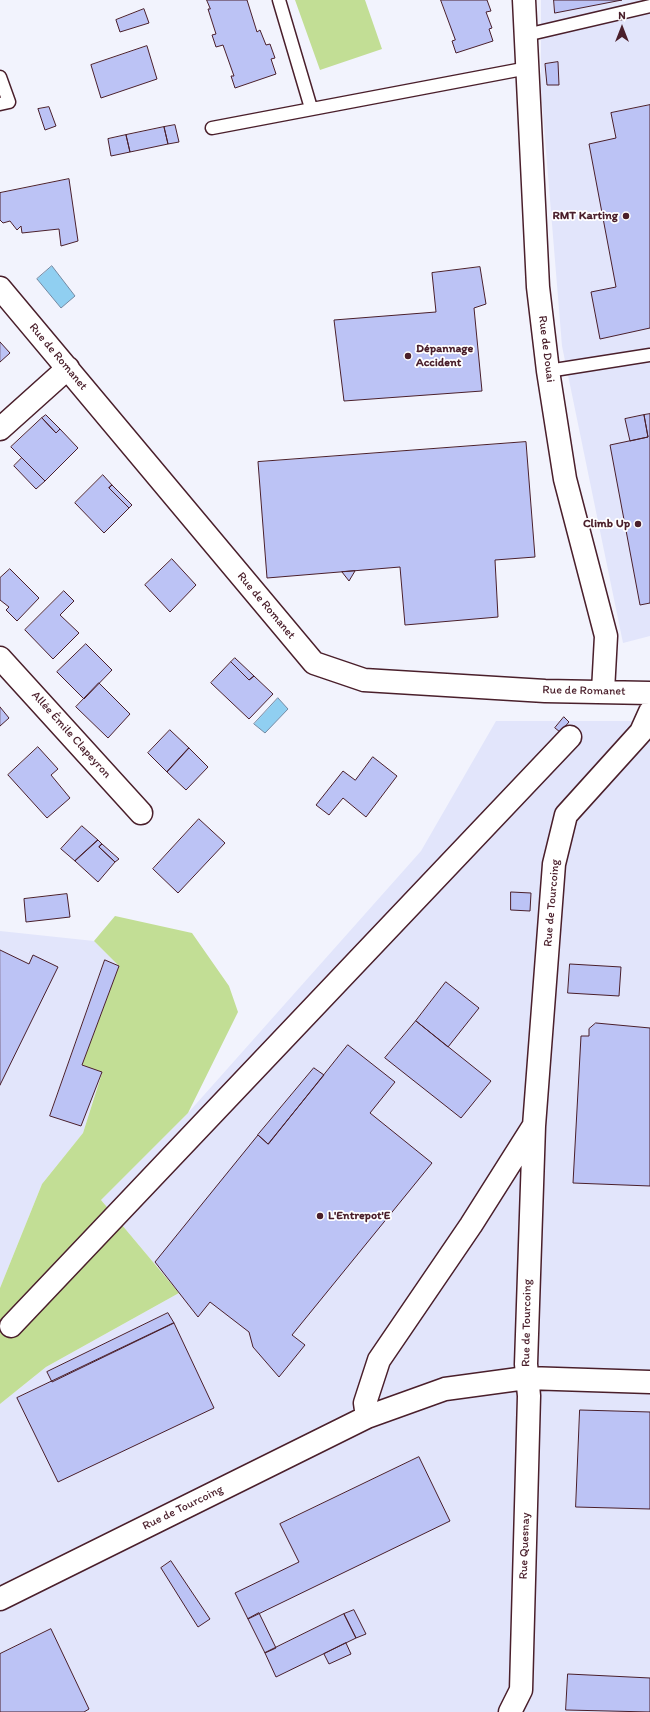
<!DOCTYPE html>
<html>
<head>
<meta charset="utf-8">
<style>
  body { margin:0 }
  #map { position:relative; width:650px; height:1712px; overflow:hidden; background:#f2f3fd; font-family:Itim,sans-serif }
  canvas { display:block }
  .north { position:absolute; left:602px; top:8px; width:40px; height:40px; -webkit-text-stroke:3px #fff; paint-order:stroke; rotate:0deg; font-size:11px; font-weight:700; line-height:16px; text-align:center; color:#4a1f2b }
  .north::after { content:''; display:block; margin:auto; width:14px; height:18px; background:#4a1f2b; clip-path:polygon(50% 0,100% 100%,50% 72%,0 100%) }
</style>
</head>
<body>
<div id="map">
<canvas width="650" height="1712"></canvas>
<div class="north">N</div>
</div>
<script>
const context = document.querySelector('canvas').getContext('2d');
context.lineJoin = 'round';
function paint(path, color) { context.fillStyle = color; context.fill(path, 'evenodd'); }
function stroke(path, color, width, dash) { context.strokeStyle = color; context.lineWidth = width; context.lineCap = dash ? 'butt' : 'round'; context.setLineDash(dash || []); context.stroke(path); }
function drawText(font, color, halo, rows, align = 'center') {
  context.font = font + ' Itim,sans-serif'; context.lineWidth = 3.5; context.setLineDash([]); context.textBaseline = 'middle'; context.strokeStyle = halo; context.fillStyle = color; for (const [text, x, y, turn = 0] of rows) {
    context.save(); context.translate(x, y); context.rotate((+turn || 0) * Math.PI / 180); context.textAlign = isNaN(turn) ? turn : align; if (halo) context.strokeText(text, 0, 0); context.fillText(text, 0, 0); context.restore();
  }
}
paint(new Path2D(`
  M541,0H650V636L623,643L562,346L541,90Z
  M496,721H650V1712H0V1404L46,1367L179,1293L101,1200L188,1113L421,851Z
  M0,931L94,941L119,966L82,1065L102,1072L83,1133L42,1184L0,1288Z`), '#e2e5fb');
paint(new Path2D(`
  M295,0H365L382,49L320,70Z
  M115,916L192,933L229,986L238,1012L188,1113L101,1200L179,1293L46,1367L0,1404V1288L42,1184L83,1133L102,1073L82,1065L119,966L94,941Z`), '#c2de95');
const water = new Path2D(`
  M52,266L75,296L61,308L37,279Z
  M278,698L288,709L265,733L254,724Z`);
paint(water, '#90cff1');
stroke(water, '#7489a2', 1);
const building = new Path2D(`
  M207,0H247L257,32L260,30L266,45L270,44L275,58L271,59L276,74L235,88L231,76H234L223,45L216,47L212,35L216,34L208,9H210Z
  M441,0H487L491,11L486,12L492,28L489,29L493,41L456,53L452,41L455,40Z
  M554,0H622L555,13Z
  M144,9L149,23L120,32L116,20Z
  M147,46L157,79L101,98L91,65Z
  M558,62L559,85H547L545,64Z
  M650,105V328L600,339L591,292L616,287L589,144L616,138L611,113Z
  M49,107L56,126L45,130L38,109Z
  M175,125L179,142L168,144L164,127Z
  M164,127L168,144L130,152L126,135Z
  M126,135L130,152L111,156L108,139Z
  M69,179L78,241L61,246L59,229L22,233L21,226L17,230L10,221L3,223L0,220V193Z
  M480,267L486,304L474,308L482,391L344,401L334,320L436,312L432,273Z
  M0,342L10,353L0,362Z
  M650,414V603L640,605L610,445L648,437L644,415Z
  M46,415L60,429L56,433L42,418Z
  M644,415L648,437L630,441L625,419Z
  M42,418L56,433L60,429L78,448L45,481L11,447Z
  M526,442L535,557L495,560L498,617L405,625L400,567L267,578L258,462Z
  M22,458L45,481L36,489L14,466Z
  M103,475L112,485L109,488L129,508L104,533L75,503Z
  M112,485L132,505L129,508L109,488Z
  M172,559L196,585L170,612L145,585Z
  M10,569L39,598L17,621L6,610L9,607L0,600V578Z
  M355,571L349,581L342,572Z
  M64,591L74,601L60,615L79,633L53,659L25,630Z
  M86,644L112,670L84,699L57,672Z
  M235,658L254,676L249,680L231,662Z
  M231,662L249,680L254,676L273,694L249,719L211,683Z
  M99,683L130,714L108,738L76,707Z
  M0,707L9,718L0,726Z
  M564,717L569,722L560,732L555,728Z
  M170,730L189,748L167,772L148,753Z
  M38,747L58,769L51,775L70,798L47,818L8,775Z
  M189,748L208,767L186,790L167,772Z
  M373,757L397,776L366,817L343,798L329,815L316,805L343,771L355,780Z
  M199,819L225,843L178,893L153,869Z
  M82,826L98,840L75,861L61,849Z
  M98,840L102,844L99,847L115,862L98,882L75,861Z
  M102,844L119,859L115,862L99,847Z
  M511,892L531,893L530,911L511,910Z
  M67,894L70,917L26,922L24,899Z
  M0,950L29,964L33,955L58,967L0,1085Z
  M105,960L119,966L82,1065L102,1072L81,1126L50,1116Z
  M570,964L621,967L619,996L568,993Z
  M446,982L479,1008L448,1047L416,1021Z
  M416,1021L491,1081L461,1118L385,1058Z
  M596,1023L650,1028V1186L573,1183L581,1036H589V1029Z
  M348,1045L395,1082L370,1113L432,1163L292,1335L305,1345L279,1377L253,1347L249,1332L210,1302L198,1317L155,1262L258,1135L268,1144Z
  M314,1068L324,1075L268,1144L258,1135Z
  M168,1313L174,1323L52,1382L47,1372Z
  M174,1323L214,1408L58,1482L17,1398Z
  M580,1410L650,1412V1509L576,1507Z
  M419,1457L450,1521L248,1619L235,1593L299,1562L280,1524Z
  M171,1561L210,1619L198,1627L161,1568Z
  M354,1610L366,1634L356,1638L344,1614Z
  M259,1613L276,1648L265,1653L248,1619Z
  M344,1614L356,1638L276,1677L265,1653Z
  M51,1629L89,1709L84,1712H0V1654Z
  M346,1643L351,1654L329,1664L324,1654Z
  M568,1674L650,1678V1712L566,1710Z`);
paint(building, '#bcc3f5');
stroke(building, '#4a1f2b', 1);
const lane = new Path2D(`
  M279,0L311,108
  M526,35L650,6
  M0,77L9,102L0,104
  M212,128L528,68
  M548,371L650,355`);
const street = new Path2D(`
  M524,0L538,287L548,371L565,479L606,636L603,691
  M0,288L314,663L364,680L545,691L650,693
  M0,429L68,368
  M0,658L141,813
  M533,1127L471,1225L379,1360L365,1403L367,1417L445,1389L526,1378L650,1382
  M11,1326L570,737
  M0,1599L367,1417
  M510,1712L521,1690L529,1396L526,1364L534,1126L554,864L566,815L641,732L650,712`);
stroke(lane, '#4a1f2b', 15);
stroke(street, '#4a1f2b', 25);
stroke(lane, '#fff', 12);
stroke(street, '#fff', 22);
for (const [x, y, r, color] of [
  [626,216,4,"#4a1f2b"],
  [408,356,4,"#4a1f2b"],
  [638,524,4,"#4a1f2b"],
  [320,1216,4,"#4a1f2b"]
]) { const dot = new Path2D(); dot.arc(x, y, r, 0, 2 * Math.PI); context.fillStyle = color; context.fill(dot); stroke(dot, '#fff', 1.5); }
drawText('bold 12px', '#4a1f2b', '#fff', [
  ["RMT Karting",618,216],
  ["Dépannage",416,349,"left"],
  ["Accident",416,363,"left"],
  ["Climb Up",630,524],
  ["L'Entrepot'E",328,1216,"left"]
], 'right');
drawText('12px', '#4a1f2b', '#fff', [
  ["Rue de Douai",546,349,83],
  ["Rue de Romanet",58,357,50],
  ["Rue de Romanet",266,606,50],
  ["Rue de Romanet",584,691,1],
  ["Allée Émile Clapeyron",71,735,48],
  ["Rue de Tourcoing",552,903,-85],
  ["Rue de Tourcoing",527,1323,-89],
  ["Rue de Tourcoing",183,1508,-26],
  ["Rue Quesnay",525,1546,-88]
]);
</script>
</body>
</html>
